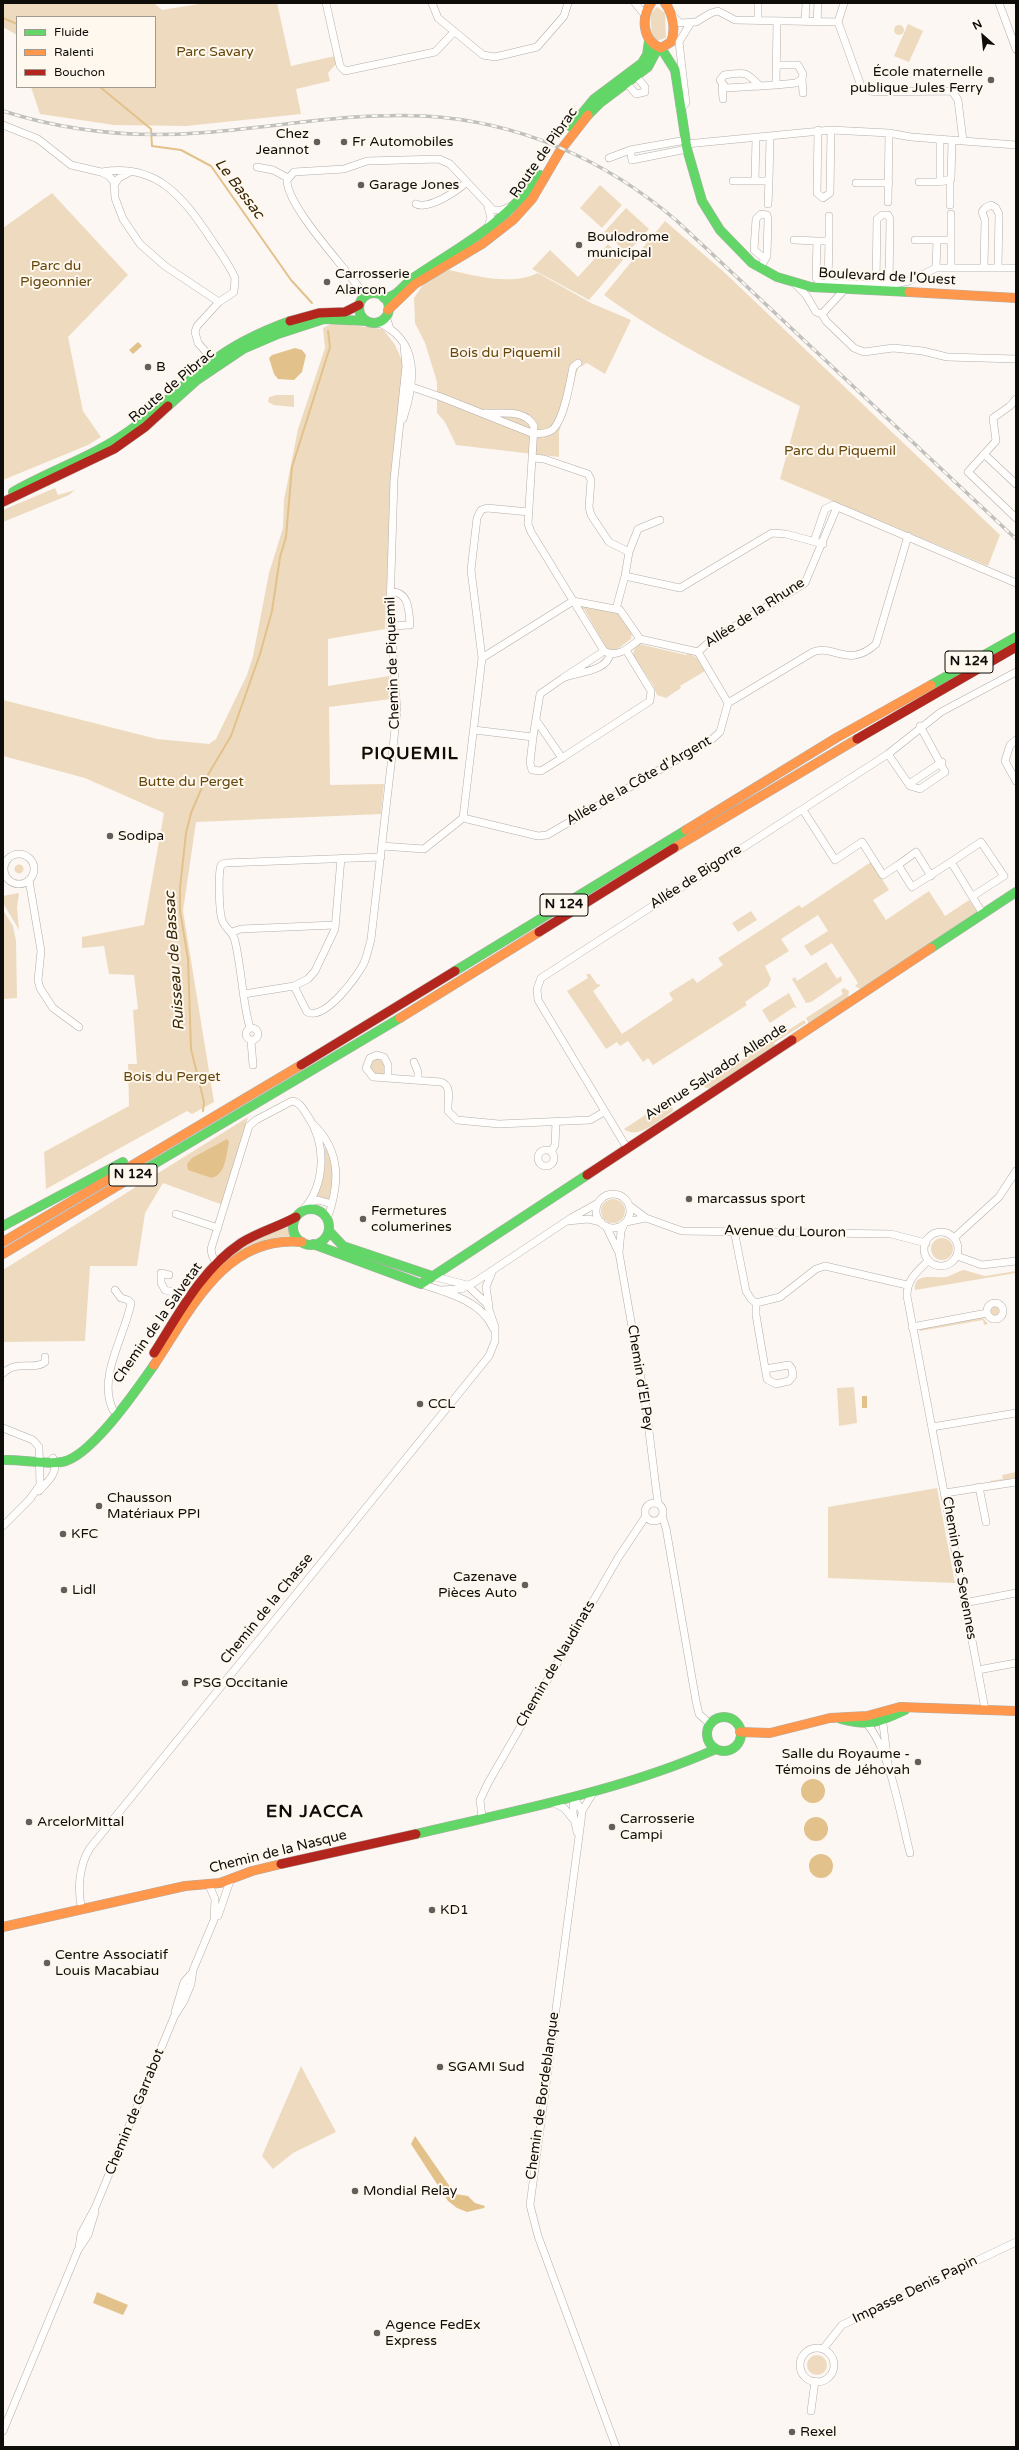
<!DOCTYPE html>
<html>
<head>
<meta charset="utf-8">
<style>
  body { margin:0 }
  #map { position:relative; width:1019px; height:2450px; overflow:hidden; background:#fcf7f2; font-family:"Varela Round",sans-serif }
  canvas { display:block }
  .frame { position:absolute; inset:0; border:4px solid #0f0d0a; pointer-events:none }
  .legend { position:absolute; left:16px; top:16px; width:140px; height:72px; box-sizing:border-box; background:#fff8ef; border:1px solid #9f9a93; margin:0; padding:5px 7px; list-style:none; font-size:12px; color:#0f0d0a }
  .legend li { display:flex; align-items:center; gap:8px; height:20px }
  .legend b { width:20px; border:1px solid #9f9a93 }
  .north { position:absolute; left:963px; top:16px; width:40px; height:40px; -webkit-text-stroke:3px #fff8ef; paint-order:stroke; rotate:333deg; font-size:11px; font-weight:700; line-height:16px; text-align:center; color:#0f0d0a }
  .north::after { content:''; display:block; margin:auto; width:14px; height:18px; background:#0f0d0a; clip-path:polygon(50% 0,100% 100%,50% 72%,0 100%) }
</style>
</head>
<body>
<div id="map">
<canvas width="1019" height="2450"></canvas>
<div class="frame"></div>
<ul class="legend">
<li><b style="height:5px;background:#63d668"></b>Fluide</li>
<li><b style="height:5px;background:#ff974d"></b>Ralenti</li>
<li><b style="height:5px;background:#b3261e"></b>Bouchon</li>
</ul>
<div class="north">N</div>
</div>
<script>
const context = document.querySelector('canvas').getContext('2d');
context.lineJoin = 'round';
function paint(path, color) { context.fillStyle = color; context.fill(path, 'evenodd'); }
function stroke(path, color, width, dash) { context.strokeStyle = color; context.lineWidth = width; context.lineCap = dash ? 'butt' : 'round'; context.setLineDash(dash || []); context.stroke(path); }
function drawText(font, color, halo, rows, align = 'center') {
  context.font = font + ' "Varela Round",sans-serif'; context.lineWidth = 4; context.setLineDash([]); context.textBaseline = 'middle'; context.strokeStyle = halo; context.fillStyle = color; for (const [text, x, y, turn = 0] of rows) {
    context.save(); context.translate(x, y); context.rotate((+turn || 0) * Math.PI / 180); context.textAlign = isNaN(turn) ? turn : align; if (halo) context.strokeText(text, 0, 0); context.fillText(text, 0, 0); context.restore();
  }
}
paint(new Path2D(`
  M3,3H154L162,10L205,3H277L291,66L335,56L336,64L328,73L330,81L296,89L301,114L186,126L114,125L40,114L31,87H155V17H17V35L3,27Z
  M657,7L665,13L666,38L656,41L652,36L650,14Z
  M908,24L923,31L909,62L894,56Z
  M894 30a5 5 0 1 1 10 0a5 5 0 1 1-10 0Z
  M600,185L622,205L602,228L580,208Z
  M52,193L128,275L68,337L83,411L101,437L88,445L3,480V228Z
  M626,208L649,229L627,253L604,232Z
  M665,221L724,272L1000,535L988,566L780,479L800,406C734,373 664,339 604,295Z
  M608,244L623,260L589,300L532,269L550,250L578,277Z
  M449,270C477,276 511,286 538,273L591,303L631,320L605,374L587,363L578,368L559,432V457L456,445L445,422L437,413V382L425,343L415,323L414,298L425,282Z
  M333,323L383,329L395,345L404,365L392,460L385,629L328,639V686L389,676L391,699L329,707L330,785L384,784L381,814L196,822L183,911L214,1102L192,1114L187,1111L46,1189L44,1152L129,1106L128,1064H137L133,1010L138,1009L134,975L109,974L104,946L82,948V937L144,925L164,813L85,778L3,756V700L157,739L209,744L216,739L247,675L253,656L269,573L283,528L284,500L298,429L325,348L323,328Z
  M277,395H294V407L274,405L268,402L269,397Z
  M55,488L58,495L75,490L69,495L3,522V510Z
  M580,605L618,612L632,632L631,639L616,650L607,649L584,609H580Z
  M639,644L686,655L689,653L697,658L705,671L680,686L681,688L666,698L657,695L653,685L633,655L634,650Z
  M871,862L889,890L873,900L886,920L929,891L945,916L969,900L978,913L860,989L855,986L858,983L832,943L811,956L804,946L828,931L818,915L781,939L789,951L765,966L771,979L768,986L745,1002L747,1005L653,1065L648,1058L643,1062L628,1041L620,1046L617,1042L606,1049L567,991L588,978L586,974H590L597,984L601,985L593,991L622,1034L673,1000L669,993L693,978L697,983L723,965L718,958L799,905L802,908Z
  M14.5 869a4.5 4.5 0 1 1 9 0a4.5 4.5 0 1 1-9 0Z
  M18,893L19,894L17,907L19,930L3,903V896Z
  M3,910L13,926L16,941L17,998L3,999Z
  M751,911L757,920L738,932L732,923Z
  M826,962L837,979L841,976L842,981L811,1002L806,1003L792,979L795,977L797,981Z
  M844,988L849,991L848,998L809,1024L806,1018L843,994L841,990Z
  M789,993L797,1009L794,1007L770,1023L762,1010Z
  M804,1020L806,1023L774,1043L776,1046L710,1089L704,1087L702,1081L705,1084Z
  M378,1058L385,1062V1075L374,1073L369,1068L372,1061Z
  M671,1098L673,1111C662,1118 638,1141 624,1129Z
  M248,1117L223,1205L163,1183L145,1213L137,1266H90L85,1341L3,1342V1270Z
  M325,1143C334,1168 334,1175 329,1200L316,1198L324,1175Z
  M601 1211a12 12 0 1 1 24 0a12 12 0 1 1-24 0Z
  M291,1225L293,1236L279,1237L233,1256L244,1246Z
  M931 1249a11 11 0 1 1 22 0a11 11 0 1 1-22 0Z
  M964,1270L985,1276L1016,1271V1273L915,1290C913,1271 936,1279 946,1277C953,1275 958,1271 964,1270Z
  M989 1311a6 6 0 1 1 12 0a6 6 0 1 1-12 0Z
  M982,1317L988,1324L984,1325L983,1320L920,1331V1328Z
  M854,1387L857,1423L839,1426L837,1388Z
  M1016,1472V1478L990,1482V1481L1003,1479L1002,1475Z
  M937,1488L955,1583L828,1578V1507Z
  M301,2066L336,2132L293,2153L273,2169L262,2156Z
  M807 2365a10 10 0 1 1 20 0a10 10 0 1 1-20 0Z`), '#eedbbf');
paint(new Path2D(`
  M138,342L142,346L133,354L129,350Z
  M295,348L302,350L306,355L302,372L294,380L278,379L274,374L269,358L272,355Z
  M227,1139L229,1142C226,1155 226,1174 212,1178L188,1170L187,1164L192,1158Z
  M862,1396H867V1408H862Z
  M801 1791a12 12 0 1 1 24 0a12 12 0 1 1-24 0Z
  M804 1829a12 12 0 1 1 24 0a12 12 0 1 1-24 0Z
  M809 1866a12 12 0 1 1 24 0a12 12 0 1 1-24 0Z
  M415,2136L455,2194L468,2196L475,2203L485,2206L484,2208L467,2212L457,2208L448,2201L411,2144Z
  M97,2292L128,2305L123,2315L93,2303Z`), '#e3c18b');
stroke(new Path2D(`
  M3,18L17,24
  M100,87L151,129L152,146L181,150L211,166L291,280L312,303
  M203,1111L204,1102L191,1049L188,959L180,911V888L186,833L191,813L206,778L231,736L260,654L272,611L280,557L286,537L292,467L330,347L328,331`), '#e3c18b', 2);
const street = new Path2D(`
  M326,3L340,66L345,71L435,52L454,32
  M432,3L438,18L483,55L495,57L537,47L564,16L568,3
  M635,3L645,15
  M844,3L838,22L861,86L873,92L952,91L958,100L963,141
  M999,3L1016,49
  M672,15L680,23L696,22L711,13L718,11L735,20L838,22
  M758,21V3
  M805,22L806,3
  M817,22L818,3
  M802,79L803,93
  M776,85L796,83L802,79L803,74L798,65H777
  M722,86L723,99
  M760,86C745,71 746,72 724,75L720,80L726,88L776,85L777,21
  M630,87L636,94L645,92V87L636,76
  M680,109L686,103L679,42L690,24
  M3,125L38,139L71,165L101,172L109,176L114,182L115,198L123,219L140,244L165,266L219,302
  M818,130L817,193L823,198L830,193L831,130
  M756,137L755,181H769L770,137
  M686,140L630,150L632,160L687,149
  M940,140V182L951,179L952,141
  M686,144L831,130L889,133L911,137L1016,145
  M609,158L630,150
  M257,167L273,170L288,178
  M102,172C157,163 183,197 211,239C219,251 229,264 235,278L234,292L219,302
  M733,181H755
  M919,182H940
  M856,183H889
  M114,185L119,178L130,172
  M888,202L889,133
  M416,204C429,210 457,191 467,182
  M768,204L769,181
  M950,205V180
  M829,216V241
  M487,229L491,218L488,207
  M794,240L817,241
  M915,240H937
  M951,240V214
  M760,268L767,256V255L768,219L767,215L761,214L756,219L754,250L765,259
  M936,268L937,240H951V268
  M984,268L985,220L982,212L985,208L991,205L996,208L999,214L998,268
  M794,283L806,295L816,312L822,314
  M826,284L819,282L816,278L817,241H829L828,283
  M876,285L877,219L882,215H888L890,219L889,285
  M826,289L828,283L889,285L909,281L936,268H1016
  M365,296C349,271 287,208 287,180L294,172L344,169L367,161L439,159L450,164L493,210H502L514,205
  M822,314L826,321L854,348L864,352L893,348L923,351L947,357L1016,359
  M822,314L844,290
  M386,316L390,329
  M377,322C421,340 415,383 403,419
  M216,363L198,343L195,332L197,326L219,302
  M404,386L412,387L441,397L534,434C540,433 547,434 552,430C564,421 570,382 573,367L578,363
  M1016,399L1010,406L993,418L996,441L968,472L1016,518
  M984,454L1016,484
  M534,458L544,459L588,474L591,480L589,507L591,515L609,542L629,552L625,576L680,588L772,533L786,534L823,544
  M814,541L825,509L833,505L1016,583
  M629,552L638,529L660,520
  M616,609L625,576
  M390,626L410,625C409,611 409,591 391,592
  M604,651L563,678C576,672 607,672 610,654
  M698,652L709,642L805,583L837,507
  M482,658L573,601L620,610L640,639
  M728,703L813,652C835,644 848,669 876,644L908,536
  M474,730L533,737L540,694L563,678
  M533,737L530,763L532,770L541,771L562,758L536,720
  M1016,740L1010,745L1005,761L1016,781
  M888,754L910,786L920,789L945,772L920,726
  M562,758L650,701L651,691L626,650
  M909,784L942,762
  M803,810L835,860L862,842L883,875L898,865
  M463,818L538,836L547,835L711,740L720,732L728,703L698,652L640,639C630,647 617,659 604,651L531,532L528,524L534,426C525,409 502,414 485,413
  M463,818L482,658L471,570L477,518L481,510L487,508L529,512
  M382,846L424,849L463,818
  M4 869a15 15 0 1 1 30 0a15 15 0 1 1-30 0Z
  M951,862L981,842L1004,876L973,896
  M931,876L916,852L898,865L912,887L951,862L983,914
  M29,880L41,951L38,980L40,988L53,1008L79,1027
  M232,932L241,929L335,925
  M294,986L307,1012C325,1021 357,977 364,963C367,956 369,947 371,939L397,712L390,608L394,479L406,366L404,346
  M244,994L294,986L308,979L315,971L335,929L341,858
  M246 1034a6 6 0 1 1 12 0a6 6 0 1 1-12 0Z
  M250,1028C242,1000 242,970 235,941C233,931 225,929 222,920C219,911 218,874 221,865L225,863L381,857
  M251,1041L253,1065
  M414,1062L418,1072V1080
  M388,1078V1065L384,1057L377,1055L370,1058L366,1068L373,1077L441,1082C453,1086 447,1102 448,1111L457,1120L499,1124L590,1120L604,1112
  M314,1125C341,1152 340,1184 327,1219
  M627,1148L538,1000L537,989L541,978L888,754L941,712L1016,672
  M538 1158a8 8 0 1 1 16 0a8 8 0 1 1-16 0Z
  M551,1152L555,1145L556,1122
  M596 1211a17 17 0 1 1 34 0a17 17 0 1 1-34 0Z
  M310,1202L318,1200L332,1204
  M630,1206L646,1218L682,1231L891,1234L926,1243
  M176,1214L218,1228
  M568,1221L588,1219L601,1222
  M626,1222L646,1218
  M624,1224L621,1231L619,1253L646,1407L658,1504
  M606,1226L618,1251
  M734,1230L746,1291L751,1299L756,1303L780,1297L816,1269L825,1266L907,1285
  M924 1249a17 17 0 1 1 34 0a17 17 0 1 1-34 0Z
  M954,1238L999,1197L1016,1171
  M957,1256L982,1265L1016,1261
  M928,1261C917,1272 907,1279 907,1296L985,1709
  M218,1267L212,1255L211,1249L249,1126L256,1120L292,1101C300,1102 303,1109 307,1115C327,1144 326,1185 302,1211
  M169,1275L161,1273V1283L165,1290L192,1297
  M421,1284C446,1292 482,1301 493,1328
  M440,1290L461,1289L475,1282L571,1218L598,1203
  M987 1311a8 8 0 1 1 16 0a8 8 0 1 1-16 0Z
  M756,1303V1315L764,1362L767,1379L768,1380L776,1384L789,1381L793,1376L792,1369L789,1365L765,1369
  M489,1306L486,1287L492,1272
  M912,1327L987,1313
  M3,1373C19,1359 35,1371 45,1362V1357
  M113,1410C97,1377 125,1336 131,1303L128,1300L121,1298L115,1290
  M932,1427L1016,1413
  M3,1428L33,1440L39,1447L40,1485L29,1500
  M979,1487L986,1522
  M39,1491C47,1482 60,1472 53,1458
  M945,1493L1016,1482
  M645 1512a9 9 0 1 1 18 0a9 9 0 1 1-18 0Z
  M662,1516L666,1528L696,1701L699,1714L710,1724
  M3,1526L31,1498
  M964,1603L1016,1593
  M978,1670L1016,1663
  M878,1717L883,1724L889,1771
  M869,1720L867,1724C890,1750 901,1818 910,1853
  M574,1798L582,1811L581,1821L530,2205L538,2236L616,2447
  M574,1798L573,1813L577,1832
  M552,1802L564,1808L573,1819
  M582,1811L593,1793
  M482,1817L480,1800L488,1783L618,1558L646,1516
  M82,1910C77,1890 79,1865 90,1848L489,1356L495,1341V1327L487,1304L467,1285L432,1276
  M218,1916L230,1881
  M175,2012L184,1982L192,1973
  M79,2248L81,2234L95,2208L174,2017L184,2001L191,1984L193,1970L214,1920L215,1899L209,1885
  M800 2365a17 17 0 1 1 34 0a17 17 0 1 1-34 0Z
  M823,2349L842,2325L1016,2242
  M811,2411L815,2381
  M3,2431L78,2250L88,2235L95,2212`);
const fast = new Path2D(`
  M661,48L675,70L687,149L702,201L720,230L752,263L777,277L811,287L909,292
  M588,115L600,103L648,67L658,48
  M571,127L594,99L642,63L647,55L649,41
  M359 308a15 15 0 1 1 30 0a15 15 0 1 1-30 0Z
  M384,298C398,297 403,285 413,278C465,243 501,227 540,175
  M168,406L197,380L243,349L278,334L324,319L366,321
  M13,492C51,470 93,457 129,431C158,410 184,383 213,361C236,343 263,331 290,321
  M931,685L1016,637
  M931,948L1016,892
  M455,971L686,830
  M144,1170L400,1018
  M293 1227a18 18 0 1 1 36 0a18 18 0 1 1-36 0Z
  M3,1226L123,1162
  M329,1231L343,1246L432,1276
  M313,1244L421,1284L587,1175
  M3,1460C22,1459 42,1465 62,1462C91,1457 137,1389 154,1365
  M707 1734a17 17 0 1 1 34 0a17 17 0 1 1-34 0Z
  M841,1719C870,1727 879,1722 905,1710
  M416,1834C517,1810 621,1791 716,1749`);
const slow = new Path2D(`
  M651,3C641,17 642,41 661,48L671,42C676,29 673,14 665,3
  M909,292L1016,298
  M388,310L415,284L482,244L514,219L532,199L560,151L588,115
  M686,830L836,738L931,685
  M674,848L857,739
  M400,1018L539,932
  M792,1040L931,948
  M3,1242L301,1065
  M3,1254L144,1170
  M154,1365C190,1311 225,1234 302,1242
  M740,1732L770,1733L830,1718L867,1716L900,1707L1016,1711
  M3,1927L185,1886L220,1883L252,1871L281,1864`);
const jam = new Path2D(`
  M290,321L319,313L345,312L359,305
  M3,502L114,449L145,427L168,406
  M857,739L1016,647
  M539,932L674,848
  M301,1065L455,971
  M587,1175L792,1040
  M154,1353C179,1314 201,1270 241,1243C258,1232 278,1227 296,1217
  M281,1864L416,1834`);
stroke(street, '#b2aeaa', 8);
stroke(fast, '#b2aeaa', 10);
stroke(slow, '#b2aeaa', 10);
stroke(jam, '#b2aeaa', 10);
stroke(street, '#fffefd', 7);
stroke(fast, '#63d668', 9);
stroke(slow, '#ff974d', 9);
stroke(jam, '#b3261e', 9);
const rail = new Path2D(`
  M3,111C66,131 132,138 198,133C273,128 349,112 424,116C519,121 606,160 677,221L1016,539`);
stroke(rail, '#c0c0be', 3.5);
stroke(rail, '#fff8ef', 2, [6]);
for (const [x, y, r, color] of [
  [991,80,4,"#625f5b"],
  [317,142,4,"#625f5b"],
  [344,142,4,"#625f5b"],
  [361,185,4,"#625f5b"],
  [579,245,4,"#625f5b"],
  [327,282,4,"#625f5b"],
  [148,367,4,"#625f5b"],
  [110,836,4,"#625f5b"],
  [689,1199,4,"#625f5b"],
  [363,1219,4,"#625f5b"],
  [420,1404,4,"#625f5b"],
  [99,1506,4,"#625f5b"],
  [63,1534,4,"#625f5b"],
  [525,1585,4,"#625f5b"],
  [64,1590,4,"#625f5b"],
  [185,1683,4,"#625f5b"],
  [918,1762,4,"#625f5b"],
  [29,1822,4,"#625f5b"],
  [612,1827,4,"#625f5b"],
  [432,1910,4,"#625f5b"],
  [47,1963,4,"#625f5b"],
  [440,2067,4,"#625f5b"],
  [355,2191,4,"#625f5b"],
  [377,2333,4,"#625f5b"],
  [792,2432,4,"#625f5b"]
]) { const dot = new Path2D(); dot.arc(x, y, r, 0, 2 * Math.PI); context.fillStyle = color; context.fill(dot); stroke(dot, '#fff8ef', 1.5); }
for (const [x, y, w] of [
  [969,662,48],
  [564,905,48],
  [133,1175,48]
]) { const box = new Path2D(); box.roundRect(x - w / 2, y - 11, w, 22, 3); context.fillStyle = '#fff8ef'; context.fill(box); stroke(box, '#0f0d0a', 1); }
drawText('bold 13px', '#0f0d0a', null, [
  ["N 124",969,662],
  ["N 124",564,905],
  ["N 124",133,1175]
]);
drawText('14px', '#66470b', '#fff8ef', [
  ["Parc Savary",215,52],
  ["Parc du",56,266],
  ["Pigeonnier",56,282],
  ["Bois du Piquemil",505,353],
  ["Parc du Piquemil",840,451],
  ["Butte du Perget",191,782],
  ["Bois du Perget",172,1077]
]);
drawText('14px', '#0f0d0a', '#fff8ef', [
  ["École maternelle",983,72,"right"],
  ["publique Jules Ferry",983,88,"right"],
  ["Chez",309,134,"right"],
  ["Jeannot",309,150,"right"],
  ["Fr Automobiles",352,142],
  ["Garage Jones",369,185],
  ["Boulodrome",587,237],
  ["municipal",587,253],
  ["Carrosserie",335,274],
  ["Alarcon",335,290],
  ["B",156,367],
  ["Sodipa",118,836],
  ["marcassus sport",697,1199],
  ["Fermetures",371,1211],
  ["columerines",371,1227],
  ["CCL",428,1404],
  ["Chausson",107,1498],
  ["Matériaux PPI",107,1514],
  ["KFC",71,1534],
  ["Cazenave",517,1577,"right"],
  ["Pièces Auto",517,1593,"right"],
  ["Lidl",72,1590],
  ["PSG Occitanie",193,1683],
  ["Salle du Royaume -",910,1754,"right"],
  ["Témoins de Jéhovah",910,1770,"right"],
  ["Carrosserie",620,1819],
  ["Campi",620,1835],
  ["ArcelorMittal",37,1822],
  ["KD1",440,1910],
  ["Centre Associatif",55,1955],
  ["Louis Macabiau",55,1971],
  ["SGAMI Sud",448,2067],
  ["Mondial Relay",363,2191],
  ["Agence FedEx",385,2325],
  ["Express",385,2341],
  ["Rexel",800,2432]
], 'left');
drawText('14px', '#0f0d0a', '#fff8ef', [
  ["Route de Pibrac",544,153,-55],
  ["Boulevard de l'Ouest",887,277,3],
  ["Route de Pibrac",172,386,-40],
  ["Allée de la Rhune",755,613,-33],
  ["Chemin de Piquemil",393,663,-92],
  ["Allée de la Côte d'Argent",639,781,-30],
  ["Allée de Bigorre",696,877,-33],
  ["Avenue Salvador Allende",716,1072,-33],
  ["Avenue du Louron",785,1232,1],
  ["Chemin de la Salvetat",158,1323,-55],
  ["Chemin d'El Pey",640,1378,81],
  ["Chemin des Sevennes",959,1568,80],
  ["Chemin de la Chasse",267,1609,-51],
  ["Chemin de Naudinats",556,1664,-60],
  ["Chemin de la Nasque",278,1852,-14],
  ["Chemin de Bordeblanque",543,2096,-82],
  ["Chemin de Garrabot",135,2112,-68],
  ["Impasse Denis Papin",915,2290,-26]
]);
drawText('italic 15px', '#392604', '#fff8ef', [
  ["Le Bassac",239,189,53],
  ["Ruisseau de Bassac",175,961,-94]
]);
context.letterSpacing = '1px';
drawText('bold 18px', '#0f0d0a', '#fff8ef', [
  ["PIQUEMIL",410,754],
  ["EN JACCA",315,1812]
]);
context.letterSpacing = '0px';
</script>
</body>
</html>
